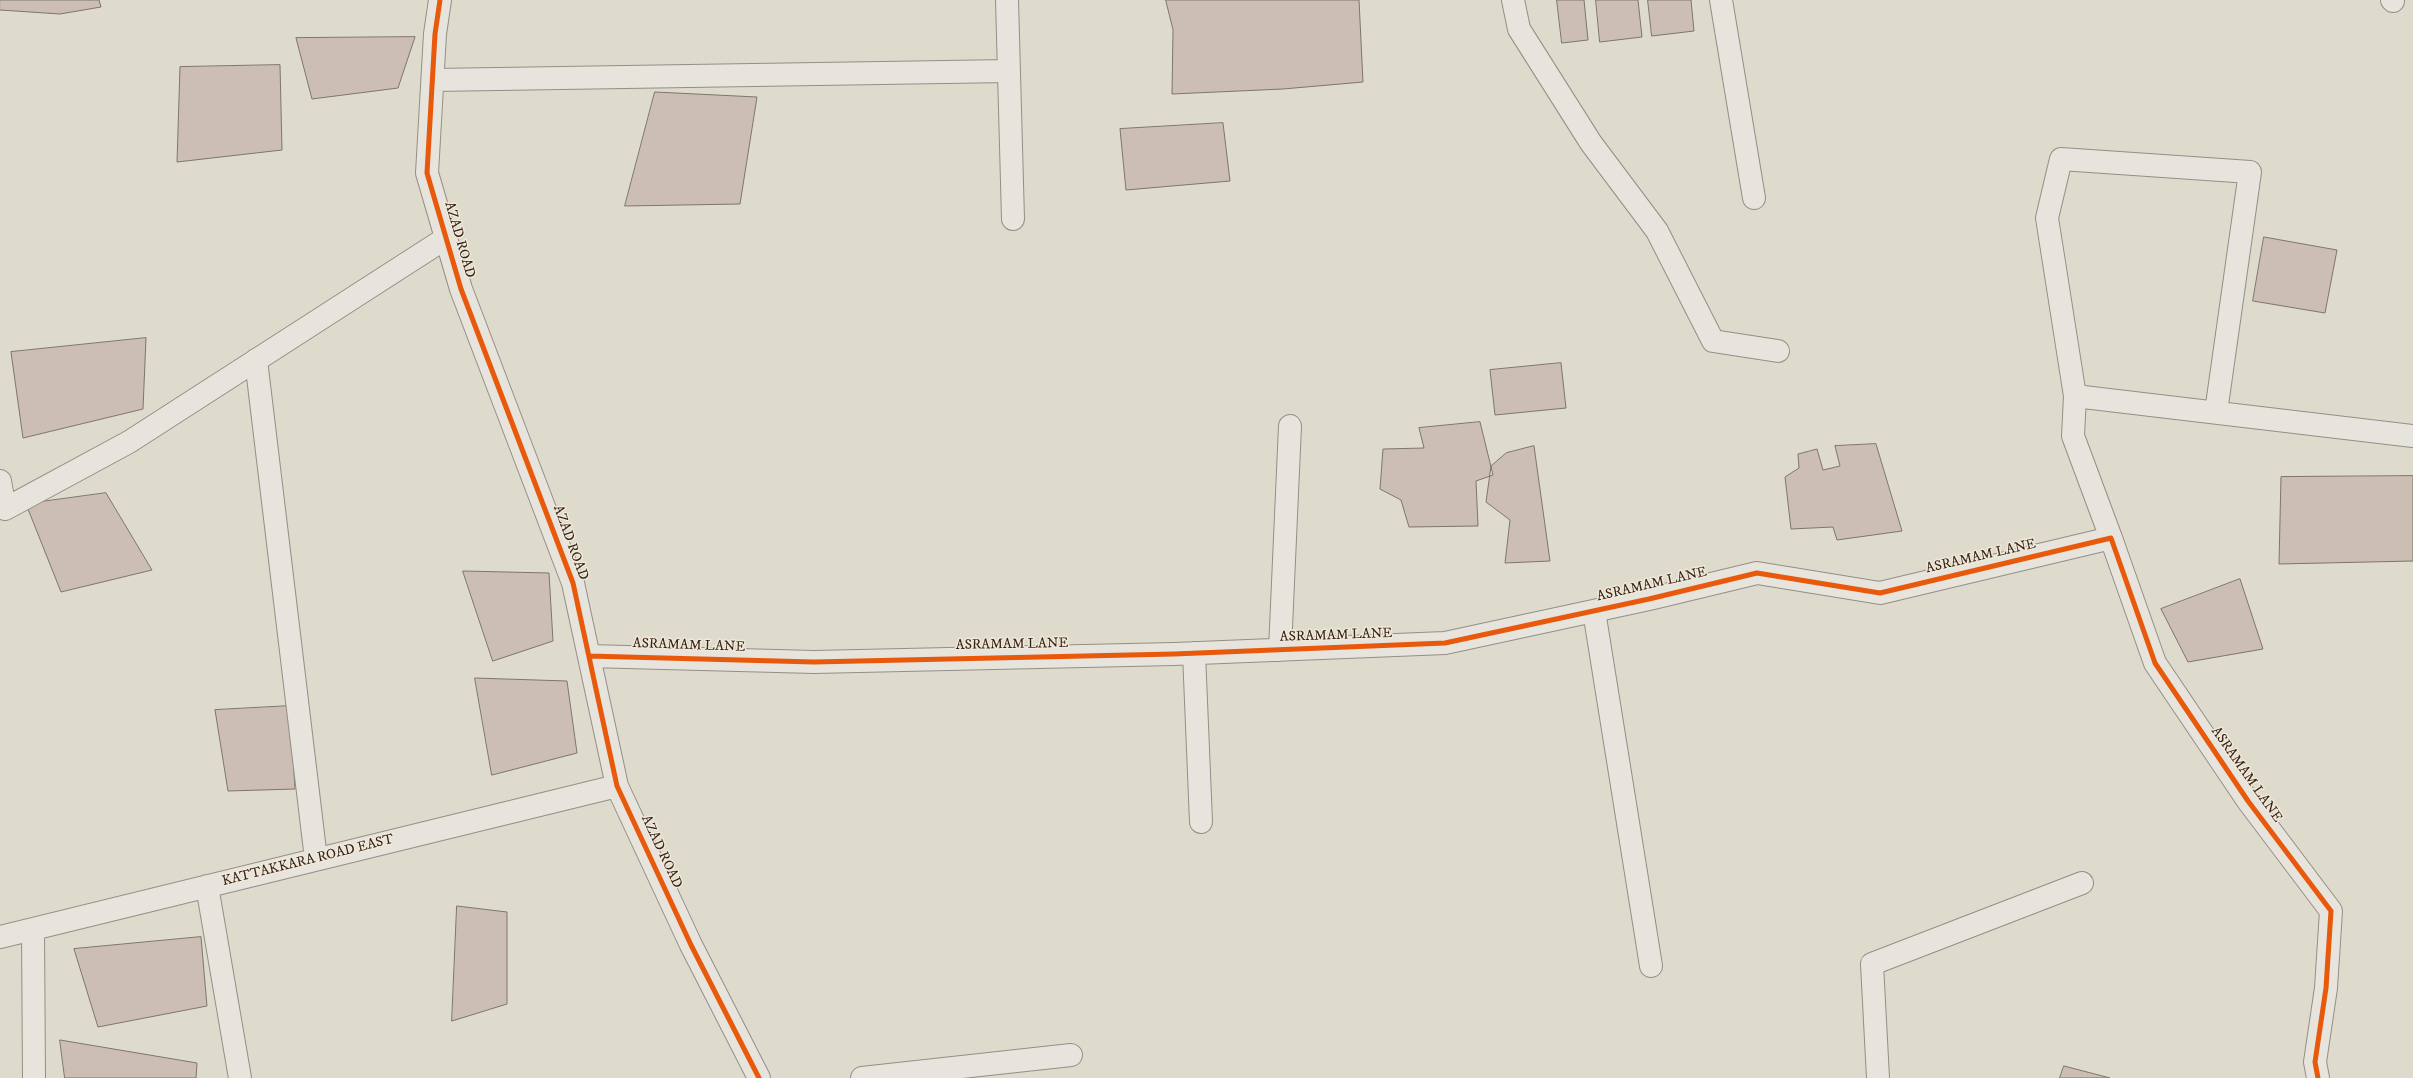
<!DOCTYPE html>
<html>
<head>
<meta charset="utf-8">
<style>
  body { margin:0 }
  canvas { display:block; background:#dedacc }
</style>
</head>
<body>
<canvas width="2413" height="1078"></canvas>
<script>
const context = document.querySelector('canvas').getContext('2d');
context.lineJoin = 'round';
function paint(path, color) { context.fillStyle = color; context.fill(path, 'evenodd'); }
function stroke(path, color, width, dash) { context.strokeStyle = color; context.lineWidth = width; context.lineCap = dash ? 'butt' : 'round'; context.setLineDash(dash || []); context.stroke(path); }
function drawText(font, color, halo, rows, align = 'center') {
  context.font = font + ' "IM FELL DW Pica",serif'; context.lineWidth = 3; context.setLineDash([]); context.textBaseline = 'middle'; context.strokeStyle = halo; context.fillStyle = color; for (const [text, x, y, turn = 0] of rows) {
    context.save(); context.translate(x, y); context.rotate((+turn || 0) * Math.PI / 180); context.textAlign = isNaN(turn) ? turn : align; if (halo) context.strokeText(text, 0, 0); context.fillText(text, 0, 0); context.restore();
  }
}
const building = new Path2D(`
  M0,0H99L101,7L60,14L0,10Z
  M1166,0H1359L1363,82L1283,89L1172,94L1173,30Z
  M1557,0H1584L1588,40L1562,43Z
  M1596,0H1638L1642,37L1600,42Z
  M1648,0H1691L1694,31L1652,36Z
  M415,37L398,88L312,99L296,38Z
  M280,65L282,150L177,162L180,67Z
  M655,92L757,97L740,204L625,206Z
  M1223,123L1230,181L1126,190L1120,129Z
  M2264,237L2337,250L2325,313L2253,301Z
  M146,338L143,409L23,438L11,352Z
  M1561,363L1566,408L1495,415L1490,370Z
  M1480,422L1493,475L1476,481L1478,526L1409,527L1401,500L1380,489L1383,449L1424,448L1419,428Z
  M1876,444L1902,531L1837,540L1833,527L1791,529L1785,477L1799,468L1798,454L1817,449L1823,470L1840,466L1835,446Z
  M1534,446L1550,561L1505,563L1510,520L1486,502L1491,466L1506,453Z
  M2413,476V561L2279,564L2281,477Z
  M106,493L152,570L61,592L26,504Z
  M463,571L549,573L553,641L493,661Z
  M2240,579L2263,649L2188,662L2161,609Z
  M475,678L567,681L577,753L492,775Z
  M290,706L295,789L228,791L215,710Z
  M457,906L507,912V1004L452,1021Z
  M201,937L207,1006L98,1027L74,949Z
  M60,1040L197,1063L196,1078H65Z
  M2064,1066L2110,1078H2060Z`);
paint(building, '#ccbeb2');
stroke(building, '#7c766e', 1);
const minor = new Path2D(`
  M440,0L435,34L427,173L461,289L573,583L617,786L691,945L759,1078
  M1007,0L1013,219
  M1513,0L1519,29L1591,143L1657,231L1713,341L1778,351
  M1721,0L1754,198
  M2392,0L2393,1
  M433,80L1009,71
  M256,360L316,859
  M2075,396L2413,436
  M0,481L5,509L129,442L446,238
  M2111,538L2073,436L2075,396L2047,218L2061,159L2250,172L2216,412
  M1594,611L1651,966
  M1280,650L1290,426
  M1194,653L1201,822
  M589,656L814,662L1174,654L1445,643L1649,599L1757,573L1880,593L2111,538L2155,663L2248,801L2331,911L2326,988L2315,1062L2318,1078
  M207,886L240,1078
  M33,930L34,1078
  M0,937L617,786
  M862,1078L1071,1055
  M1878,1078L1872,964L2082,883`);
stroke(minor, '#948f86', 24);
stroke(minor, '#e6e4dd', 22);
stroke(new Path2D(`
  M440,0L435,34L427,173L461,289L573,583L617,786L691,945L759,1078
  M589,656L814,662L1174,654L1445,643L1649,599L1757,573L1880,593L2111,538L2155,663L2248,801L2331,911L2326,988L2315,1062L2318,1078`), '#e8590c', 5);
drawText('14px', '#371f16', '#efe9d9', [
  ["AZAD ROAD",459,240,74],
  ["AZAD ROAD",570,543,70],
  ["ASRAMAM LANE",1981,557,-13],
  ["ASRAMAM LANE",1652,585,-13],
  ["ASRAMAM LANE",1336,636,-2],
  ["ASRAMAM LANE",1012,645,-1],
  ["ASRAMAM LANE",689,646,2],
  ["ASRAMAM LANE",2246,775,55],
  ["AZAD ROAD",661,852,65],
  ["KATTAKKARA ROAD EAST",308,861,-14]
]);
</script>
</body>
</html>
